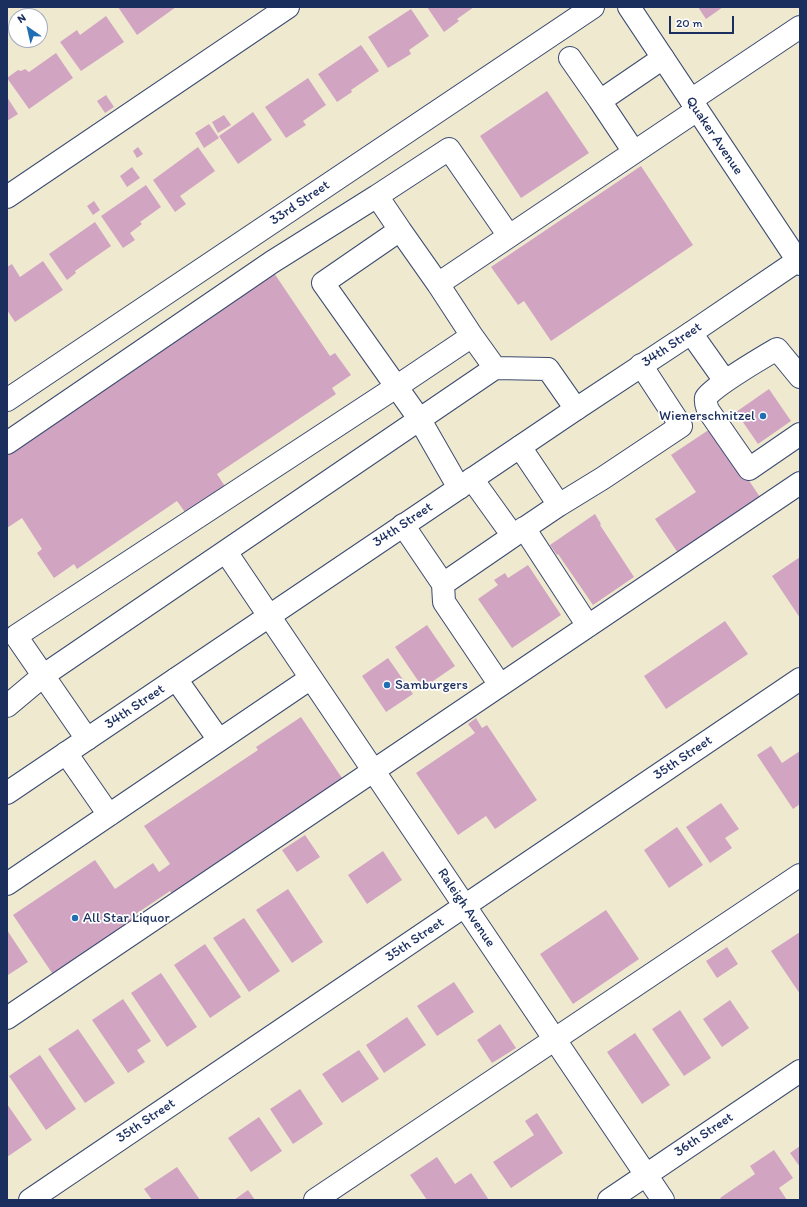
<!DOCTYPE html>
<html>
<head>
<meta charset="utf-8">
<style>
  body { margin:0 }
  #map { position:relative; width:807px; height:1207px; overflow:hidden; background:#efe9d0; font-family:Itim,sans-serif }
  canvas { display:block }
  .frame { position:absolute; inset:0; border:8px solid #1b2f5e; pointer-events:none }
  .north { position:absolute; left:8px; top:8px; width:40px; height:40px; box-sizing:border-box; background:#fff; border:1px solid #a4acbf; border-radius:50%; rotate:326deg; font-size:11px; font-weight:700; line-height:16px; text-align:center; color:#1b2f5e }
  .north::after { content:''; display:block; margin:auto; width:14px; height:18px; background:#1f6fb2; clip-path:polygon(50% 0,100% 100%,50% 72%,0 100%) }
  .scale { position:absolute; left:669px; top:16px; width:65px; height:18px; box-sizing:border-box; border:2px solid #1b2f5e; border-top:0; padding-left:5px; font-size:12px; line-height:14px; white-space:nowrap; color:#1b2f5e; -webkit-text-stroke:3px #fff; paint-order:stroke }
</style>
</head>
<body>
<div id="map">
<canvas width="807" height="1207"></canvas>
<div class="frame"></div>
<div class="north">N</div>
<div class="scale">20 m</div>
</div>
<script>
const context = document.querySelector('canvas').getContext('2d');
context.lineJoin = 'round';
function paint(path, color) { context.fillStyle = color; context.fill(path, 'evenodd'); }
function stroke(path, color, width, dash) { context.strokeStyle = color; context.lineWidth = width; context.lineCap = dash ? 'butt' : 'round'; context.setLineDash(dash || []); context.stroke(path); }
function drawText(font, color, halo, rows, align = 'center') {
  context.font = font + ' Itim,sans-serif'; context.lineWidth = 3.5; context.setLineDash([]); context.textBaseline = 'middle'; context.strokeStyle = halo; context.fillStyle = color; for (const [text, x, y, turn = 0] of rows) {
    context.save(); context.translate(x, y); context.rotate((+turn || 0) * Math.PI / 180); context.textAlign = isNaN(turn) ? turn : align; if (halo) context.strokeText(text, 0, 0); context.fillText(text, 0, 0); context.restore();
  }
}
paint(new Path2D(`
  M118,7H176L137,35Z
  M427,7H474L457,19L459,21L444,32Z
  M698,7H723L706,19Z
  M411,9L429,36L409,50L411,54L388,68L368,37Z
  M106,16L124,42L81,71L60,42L77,30L80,35Z
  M361,45L379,71L351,90L352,92L337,102L318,74Z
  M56,53L73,78L29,109L7,78L18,70L21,71L25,69L29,72Z
  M308,78L326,105L303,121L306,125L286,138L265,107Z
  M547,91L589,153L521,198L480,136Z
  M106,95L114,107L105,113L97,101Z
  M7,97L18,114L7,121Z
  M253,112L272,140L238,164L219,136Z
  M224,115L231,125L218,133L212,122Z
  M209,124L219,138L204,148L195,133Z
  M138,147L143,154L137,158L133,151Z
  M198,147L215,171L180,196L186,204L175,212L153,180Z
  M641,166L693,245L551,341L524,301L518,305L491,267Z
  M132,167L140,178L127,187L120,176Z
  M146,185L161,207L140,222L142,224L130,233L135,240L123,248L101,216Z
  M94,201L100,210L93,215L87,206Z
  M95,222L111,246L75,271L76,273L67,280L49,254Z
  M43,261L63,290L15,322L7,310V267L12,264L20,277Z
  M274,273L330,356L335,353L351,375L332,388L336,394L217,474L226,488L187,515L177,501L77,569L74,564L54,578L37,553L42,549L22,518L7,528V454Z
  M769,389L791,421L758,444L736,412Z
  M713,427L760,497L678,553L655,519L696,492L671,455Z
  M595,514L601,524L600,525L634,577L593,605L558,554L557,555L550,545Z
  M800,557V618L772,576Z
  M528,565L561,615L512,648L478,599L498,585L494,580L505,573L508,578Z
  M725,621L748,654L666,709L644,676Z
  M427,625L455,666L423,688L395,647Z
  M388,658L413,694L386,712L362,676Z
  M301,717L344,781L173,895L170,891L133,916L136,920L54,976L13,915L95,860L115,889L153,863L159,872L170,864L144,826L258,750L256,747Z
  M476,718L482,728L487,725L537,800L495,829L486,816L458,835L416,773L475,733L468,724Z
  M771,746L782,763L800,751V804L793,809L757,755Z
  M721,803L739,829L725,838L732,848L710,863L686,827Z
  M677,827L703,865L669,888L644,850Z
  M305,835L320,857L297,872L282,850Z
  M383,851L402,880L367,904L348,875Z
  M288,889L323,942L292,963L256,910Z
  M606,910L639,959L573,1004L540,954Z
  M244,918L280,971L249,992L213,938Z
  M7,930L28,962L8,975L7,973Z
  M800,932V994L771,951Z
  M205,944L241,997L210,1018L174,965Z
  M727,947L738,964L717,978L706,961Z
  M161,973L197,1027L167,1047L131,993Z
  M454,982L474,1012L437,1036L417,1006Z
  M123,999L151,1041L137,1050L145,1062L128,1073L92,1020Z
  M730,1000L749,1028L722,1047L703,1019Z
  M680,1010L711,1058L684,1076L652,1029Z
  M407,1017L426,1045L384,1073L366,1045Z
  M500,1024L516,1048L492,1063L477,1040Z
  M78,1029L115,1083L85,1103L48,1049Z
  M635,1033L670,1085L642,1104L607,1052Z
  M359,1050L379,1079L342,1103L322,1074Z
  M40,1055L76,1109L46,1130L9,1076Z
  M300,1089L323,1124L293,1144L270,1109Z
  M7,1104L32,1140L7,1157Z
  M537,1113L563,1153L511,1188L493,1162L534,1135L525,1121Z
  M259,1117L282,1151L251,1172L228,1138Z
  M800,1146V1167L790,1153Z
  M774,1150L793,1178L779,1188L787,1200H722L720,1198L755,1174L750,1166Z
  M437,1157L455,1184L471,1173L489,1200H427L410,1175Z
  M177,1167L200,1200H152L144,1189Z
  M248,1190L255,1200H234Z`), '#d1a5c2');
const minor = new Path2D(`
  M570,58L600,101
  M691,100L800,27
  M634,152L600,101L663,58
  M7,197L288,7
  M400,230L438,284
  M691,333L725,381
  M495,368L548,369L576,409
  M800,377L777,349C765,356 710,388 706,398C705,402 707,407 708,410L749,469L800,434
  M7,400L593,7
  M7,443L272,262L377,196
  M459,488L420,420L323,283L400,230L377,196L449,149L509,236
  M559,505L603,478L681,426L641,365
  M403,525L443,584L444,602L500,685
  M524,528L588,626
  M513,536L559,505L520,447
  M226,552L663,1200
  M443,584L513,536L472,479
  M176,679L219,740
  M7,706L44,675L495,368L472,336L438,284L697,110
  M87,739L16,636L396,387L472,336
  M66,753L109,815
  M7,884L311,678
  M7,1018L800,483
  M30,1200L800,679
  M315,1200L800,875
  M609,1200L800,1071`);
const major = new Path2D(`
  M629,7L800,264
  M7,793L576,409L691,333L800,259`);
stroke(minor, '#3b4b6f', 24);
stroke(major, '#3b4b6f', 24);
stroke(minor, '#fff', 22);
stroke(major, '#fff', 22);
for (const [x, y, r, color] of [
  [763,416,4,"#1f6fb2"],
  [387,685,4,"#1f6fb2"],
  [75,918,4,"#1f6fb2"]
]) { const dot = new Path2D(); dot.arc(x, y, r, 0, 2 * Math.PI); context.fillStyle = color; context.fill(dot); stroke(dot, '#fff', 1.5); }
drawText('14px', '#1b2f5e', '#fff', [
  ["Quaker Avenue",714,136,56],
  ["33rd Street",300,203,-34],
  ["34th Street",672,345,-34],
  ["34th Street",403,525,-34],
  ["34th Street",135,707,-34],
  ["35th Street",683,758,-34],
  ["Raleigh Avenue",466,908,56],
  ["35th Street",415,940,-34],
  ["35th Street",146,1121,-34],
  ["36th Street",704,1135,-34]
]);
drawText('14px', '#1b2f5e', '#fff', [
  ["Wienerschnitzel",755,416,"right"],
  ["Samburgers",395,685],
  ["All Star Liquor",83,918]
], 'left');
</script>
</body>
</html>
